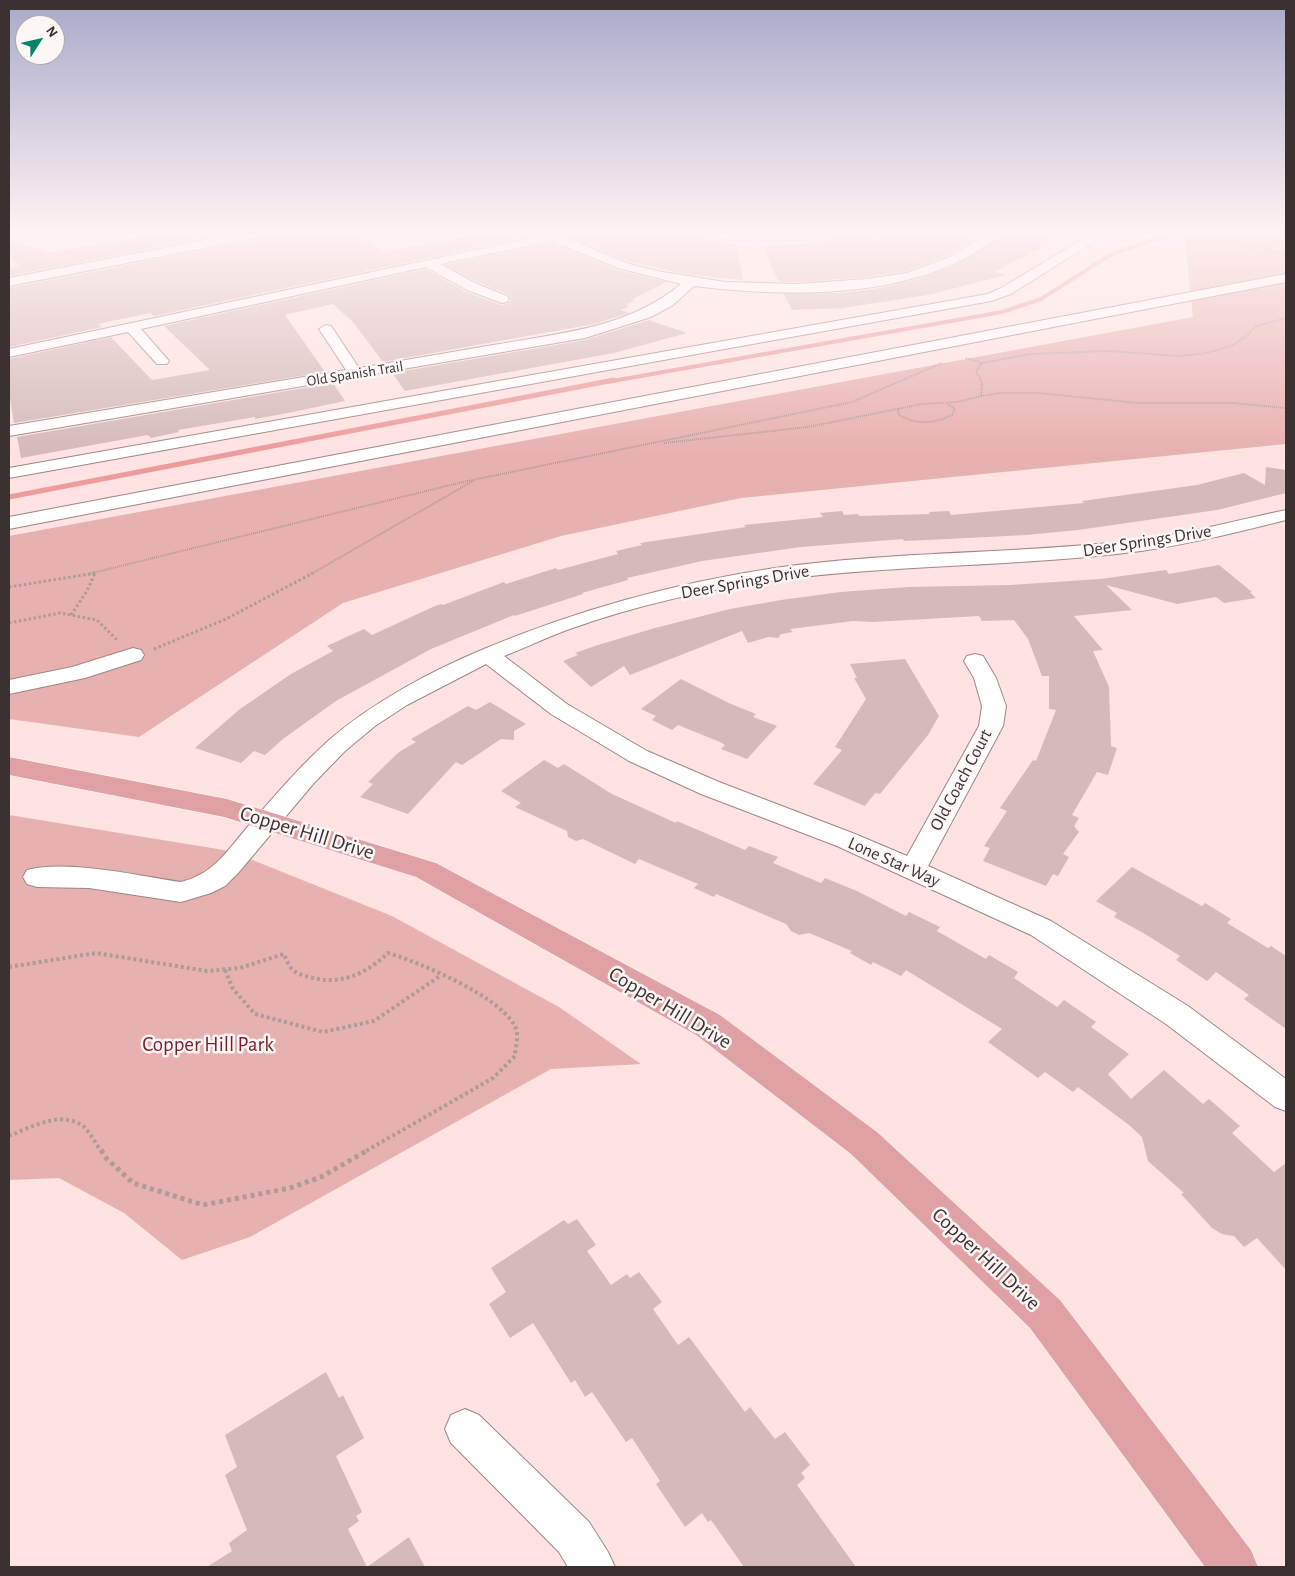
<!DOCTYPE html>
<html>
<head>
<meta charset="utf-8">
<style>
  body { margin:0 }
  #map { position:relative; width:1295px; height:1576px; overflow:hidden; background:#fee3e2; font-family:"Alegreya Sans",sans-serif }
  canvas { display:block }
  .frame { position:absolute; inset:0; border:10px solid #3b3131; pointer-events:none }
  .north { position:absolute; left:15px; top:15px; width:50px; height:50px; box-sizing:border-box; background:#fcf6f6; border:1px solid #afa7a7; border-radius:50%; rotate:55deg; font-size:14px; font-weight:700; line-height:20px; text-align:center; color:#3b3131 }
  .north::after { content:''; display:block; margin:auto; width:18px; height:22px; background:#048466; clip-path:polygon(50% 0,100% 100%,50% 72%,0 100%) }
</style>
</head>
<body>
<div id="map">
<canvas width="1295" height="1576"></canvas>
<div class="frame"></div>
<div class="north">N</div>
</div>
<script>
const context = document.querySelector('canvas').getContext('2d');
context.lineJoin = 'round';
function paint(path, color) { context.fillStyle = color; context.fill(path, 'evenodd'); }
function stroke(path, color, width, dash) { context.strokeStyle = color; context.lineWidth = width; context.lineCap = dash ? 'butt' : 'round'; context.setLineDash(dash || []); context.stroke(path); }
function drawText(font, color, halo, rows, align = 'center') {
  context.font = font + ' "Alegreya Sans",sans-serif'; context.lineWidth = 5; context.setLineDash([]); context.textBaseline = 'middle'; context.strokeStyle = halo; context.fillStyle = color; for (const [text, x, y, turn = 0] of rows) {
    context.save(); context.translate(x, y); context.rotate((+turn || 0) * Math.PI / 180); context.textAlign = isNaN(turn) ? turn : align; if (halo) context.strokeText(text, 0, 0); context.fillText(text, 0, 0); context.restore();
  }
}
paint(new Path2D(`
  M1188,233H1286V444L741,498L561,536L343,603L139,737L9,719V536L1193,317L1185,240Z
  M9,815L230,851L392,916L559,1007L641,1064L551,1069L250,1237L182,1260L124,1213L59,1178L9,1180Z`), '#e7b1b0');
stroke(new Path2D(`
  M607,382L1002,312L1041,299L1110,255L1158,238L1184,233`), '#ec9c9c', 4);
stroke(new Path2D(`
  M9,497L614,380`), '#ec9c9c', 5);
paint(new Path2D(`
  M159,233H230L9,276V268L20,266L9,256V241L48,253Z
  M268,233H354L384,252L485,233H546L154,316L150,313L98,324L102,327L9,347V288L260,239Z
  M583,233H635L646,238L664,233H682L691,236L695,235L736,244L743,280L685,274L627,261L572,239L579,237Z
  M844,233H857L879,239V233H984L949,255L907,271L866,277L796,282H779L762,246L818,243Z
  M1004,233H1022L1057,240L994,272L1006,275L928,295L843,308L792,310L784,294L842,293L880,288L916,280L950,267L992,243Z
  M552,243L617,270L667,282L631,300L634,301L626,305L630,306L621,310L629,313L594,324L383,362L353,322L333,304L285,315L325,372L14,423L9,393V359L111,337L152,380L210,370L164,326L426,269L466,292L501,305L507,304L511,300L508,294L478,282L445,265Z
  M649,320L687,333L614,353L405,391L392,373L585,340Z
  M333,383L345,401L288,413L255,419V417L178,430L179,432L151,438L148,435L21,458L17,437Z
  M1266,467L1286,470V493L1217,510L1078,530L1026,535L927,540L904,541L903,539L801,547L702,561L627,578L628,580L582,593L583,594L515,616L514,615L431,649L336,701L283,739L265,755L254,751L241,763L195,748L240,709L291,674L333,651L327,646L364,629L372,635L435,606L441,604L443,605L504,582L506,584L556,568L558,570L618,554L616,551L642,545L640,543L746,527L744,525L823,517L820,513L842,511L844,515L858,514L859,516L930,514L929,512L949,511L951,515L1084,503L1082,501L1197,485L1244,473L1265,485Z
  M1219,565L1252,592H1250L1256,598L1224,603L1216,597L1177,604L1106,585L1132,610L1074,616L1103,650L1093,651L1109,687L1111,746L1117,748L1108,775L1097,772L1072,815L1079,818L1074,826L1079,832L1063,854L1069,857L1058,876L1053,874L1046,886L983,861L990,848L984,846L1007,811L1000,808L1033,760L1036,761L1056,710L1049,709V676H1042L1028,639L1014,620L982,621L979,616L873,622L853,621L790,629L793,632L781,634L778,638L768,637L748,643L742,631L630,675L624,666L591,687L563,661L578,655L575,653L598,645L655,628L730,609L781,600L841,592L908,587L1010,585L1100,579L1166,570L1169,574Z
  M905,659L939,716L928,735L880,794L875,793L865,806L813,784L842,750L835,747L866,699L854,678H857L850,664Z
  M681,679L731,704L756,714L753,717L777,726L747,759L721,749L725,745L720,742L678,725L672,730L652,720L656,716L641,709Z
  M490,702L526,724L514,731V740L501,739L462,765L456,762L408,814L360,797L373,784L368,782L399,752L416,742L411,739L468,706L476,710Z
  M544,760L558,768L564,764L612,794L676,823L677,821L745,850L749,846L778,857L773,863L821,883L825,878L857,891L906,916L909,912L940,927L937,931L986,959L989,955L1018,972L1014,978L1057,1007L1064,1000L1096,1022L1091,1027L1129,1054L1108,1074L1131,1099L1164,1070L1203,1104L1209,1099L1240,1126L1232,1133L1274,1172L1286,1163V1270L1257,1238L1244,1247L1234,1236L1222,1234L1212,1228L1181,1194L1184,1193L1148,1161L1142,1137L1129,1125L1078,1087L1073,1092L1045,1072L1038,1078L988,1042L1002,1029L906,970L901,976L873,962L871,965L850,953L852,951L809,933L799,935L791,931L786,924L716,894L714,897L694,888L698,884L639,859L635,864L583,839L576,841L568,837L567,831L515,807L521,803L501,791Z
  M1132,867L1202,906L1205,903L1231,919L1227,923L1268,948L1271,946L1286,956V1029L1244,999L1249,995L1216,972L1207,981L1176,960L1180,956L1145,934L1114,917L1117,913L1096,901Z
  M577,1219L596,1245L587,1251L611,1285L627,1274L630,1278L639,1272L662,1302L653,1309L678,1345L689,1337L745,1412L750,1407L775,1439L785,1432L810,1465L801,1473L805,1478L797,1485L856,1567H744L711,1520L708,1522L702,1513L685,1527L656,1484L660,1481L632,1438L626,1442L592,1392L585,1397L575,1380L571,1383L533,1323L510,1338L489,1304L506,1292L491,1268L564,1220L568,1224Z
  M326,1372L339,1398L343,1395L364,1438L336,1456L362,1512L356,1516L359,1521L348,1529L367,1567H207L232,1551L229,1543L247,1530L225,1475L237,1467L225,1435Z
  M409,1537L425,1567H367Z`), '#d4bab9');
const minor = new Path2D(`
  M241,233H266L260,237L9,286V278Z
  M556,233H581L579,235L566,238L626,263L657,271L725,282L796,284L866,279L907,273L950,257L988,233H1002C996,240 987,244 980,249C904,300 782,297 694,286L673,305L651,317L585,338L9,436V426L346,370L319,329L326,325L331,326L359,368C406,360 452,352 499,344C563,333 630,327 681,284L618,268L552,241L440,264L477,284L507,296L509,299L507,302L502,303L467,290L426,267L141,329L169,361L167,364H157L128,332L9,357V349Z
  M708,233H805L808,236L802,240C783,240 722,245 708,233Z
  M1093,233H1108L1011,294L991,301L9,478V468L988,294L1001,288Z
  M1286,274V282L9,529V517Z
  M1286,510V520C1238,532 1190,544 1141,551C1020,567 898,564 777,580C706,589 634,606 567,630C545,638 525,648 504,656L567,704L647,751L719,782L855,834L907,856L979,726L982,706L974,678L964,661L967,656L975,654L983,656L996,678L1006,706L1003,726L928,866L1051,921L1188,1006L1286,1079V1111L1275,1107L1166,1024L1031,935L837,846L701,794L629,761L551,714L486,664L407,705L375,726L345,751L314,783L239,872L225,886L211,893L181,902L89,888L37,887L27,884L23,877L27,870C65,859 141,876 181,882C189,880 196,877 203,873C220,863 233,844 245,830C272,799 298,768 328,741C371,703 431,671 484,649C577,610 675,583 775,568C895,551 1017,554 1138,540C1188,534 1237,520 1286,510Z
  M133,648L141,650L144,655L141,660L85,678L9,694V680L72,667Z
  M465,1409L479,1415L589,1522L608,1552L615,1567H568L559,1552L451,1443L445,1429L451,1415Z`);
const major = new Path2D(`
  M9,757L227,799L436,863L720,1015L877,1132L1060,1300L1251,1550L1258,1567H1205L1030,1328L851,1154L696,1035L416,877L224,817L9,775Z`);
stroke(minor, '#9e8585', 2);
stroke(major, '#fff', 1);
stroke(new Path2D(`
  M1284,253L1256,247L1248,248V251L1262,254L1286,253
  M966,358L982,363
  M981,396L1000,393H1039L1137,403H1233L1286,408
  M898,408L899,415C917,425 934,424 952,415L955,409L946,403
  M664,443L808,427L922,404L958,402L981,396L982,383L976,371L982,363L1030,354L1109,351L1180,356L1207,353L1233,345L1247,336L1256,326L1286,318
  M88,574L463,482L852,402L942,363
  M311,574L473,481`), '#ae9a99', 2, [1, 1]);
stroke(new Path2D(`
  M9,587L96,573
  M71,615L87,591L95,573
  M9,623L60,613L97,620L118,641
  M154,649L226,619L313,573`), '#ae9a99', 3, [2.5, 2.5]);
stroke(new Path2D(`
  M9,967L96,953L207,971L240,968L284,954C286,959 288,964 291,968C296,974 305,976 313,978C342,985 367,973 388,953C419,962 505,998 516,1029C519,1037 515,1048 515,1056L493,1078L366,1151
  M225,970L233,989L255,1014L323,1032L374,1021L440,976
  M9,1136C31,1127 61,1110 83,1126C90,1132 96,1144 101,1151`), '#ae9a99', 4, [3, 3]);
stroke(new Path2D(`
  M101,1150L107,1159L133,1183L203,1205L290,1188L321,1177L368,1150`), '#ae9a99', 5, [4, 4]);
paint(minor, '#fff');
paint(major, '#dfa1a3');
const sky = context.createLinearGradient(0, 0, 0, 454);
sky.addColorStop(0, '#a9aaca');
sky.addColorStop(0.51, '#fff2f2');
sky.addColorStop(1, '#fff2f200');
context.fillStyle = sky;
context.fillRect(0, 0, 1295, 454);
drawText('15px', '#3b3131', '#fcf6f6', [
  ["Old Spanish Trail",355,374,-9]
]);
drawText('18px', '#3b3131', '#fcf6f6', [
  ["Deer Springs Drive",1147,541,-9],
  ["Deer Springs Drive",745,582,-10],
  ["Old Coach Court",961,780,-62],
  ["Lone Star Way",894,862,24]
]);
drawText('21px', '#3b3131', '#fcf6f6', [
  ["Copper Hill Drive",307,833,17],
  ["Copper Hill Drive",670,1008,31],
  ["Copper Hill Drive",986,1259,43]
]);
drawText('21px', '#791d27', '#fcf6f6', [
  ["Copper Hill Park",208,1045]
]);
</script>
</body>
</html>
